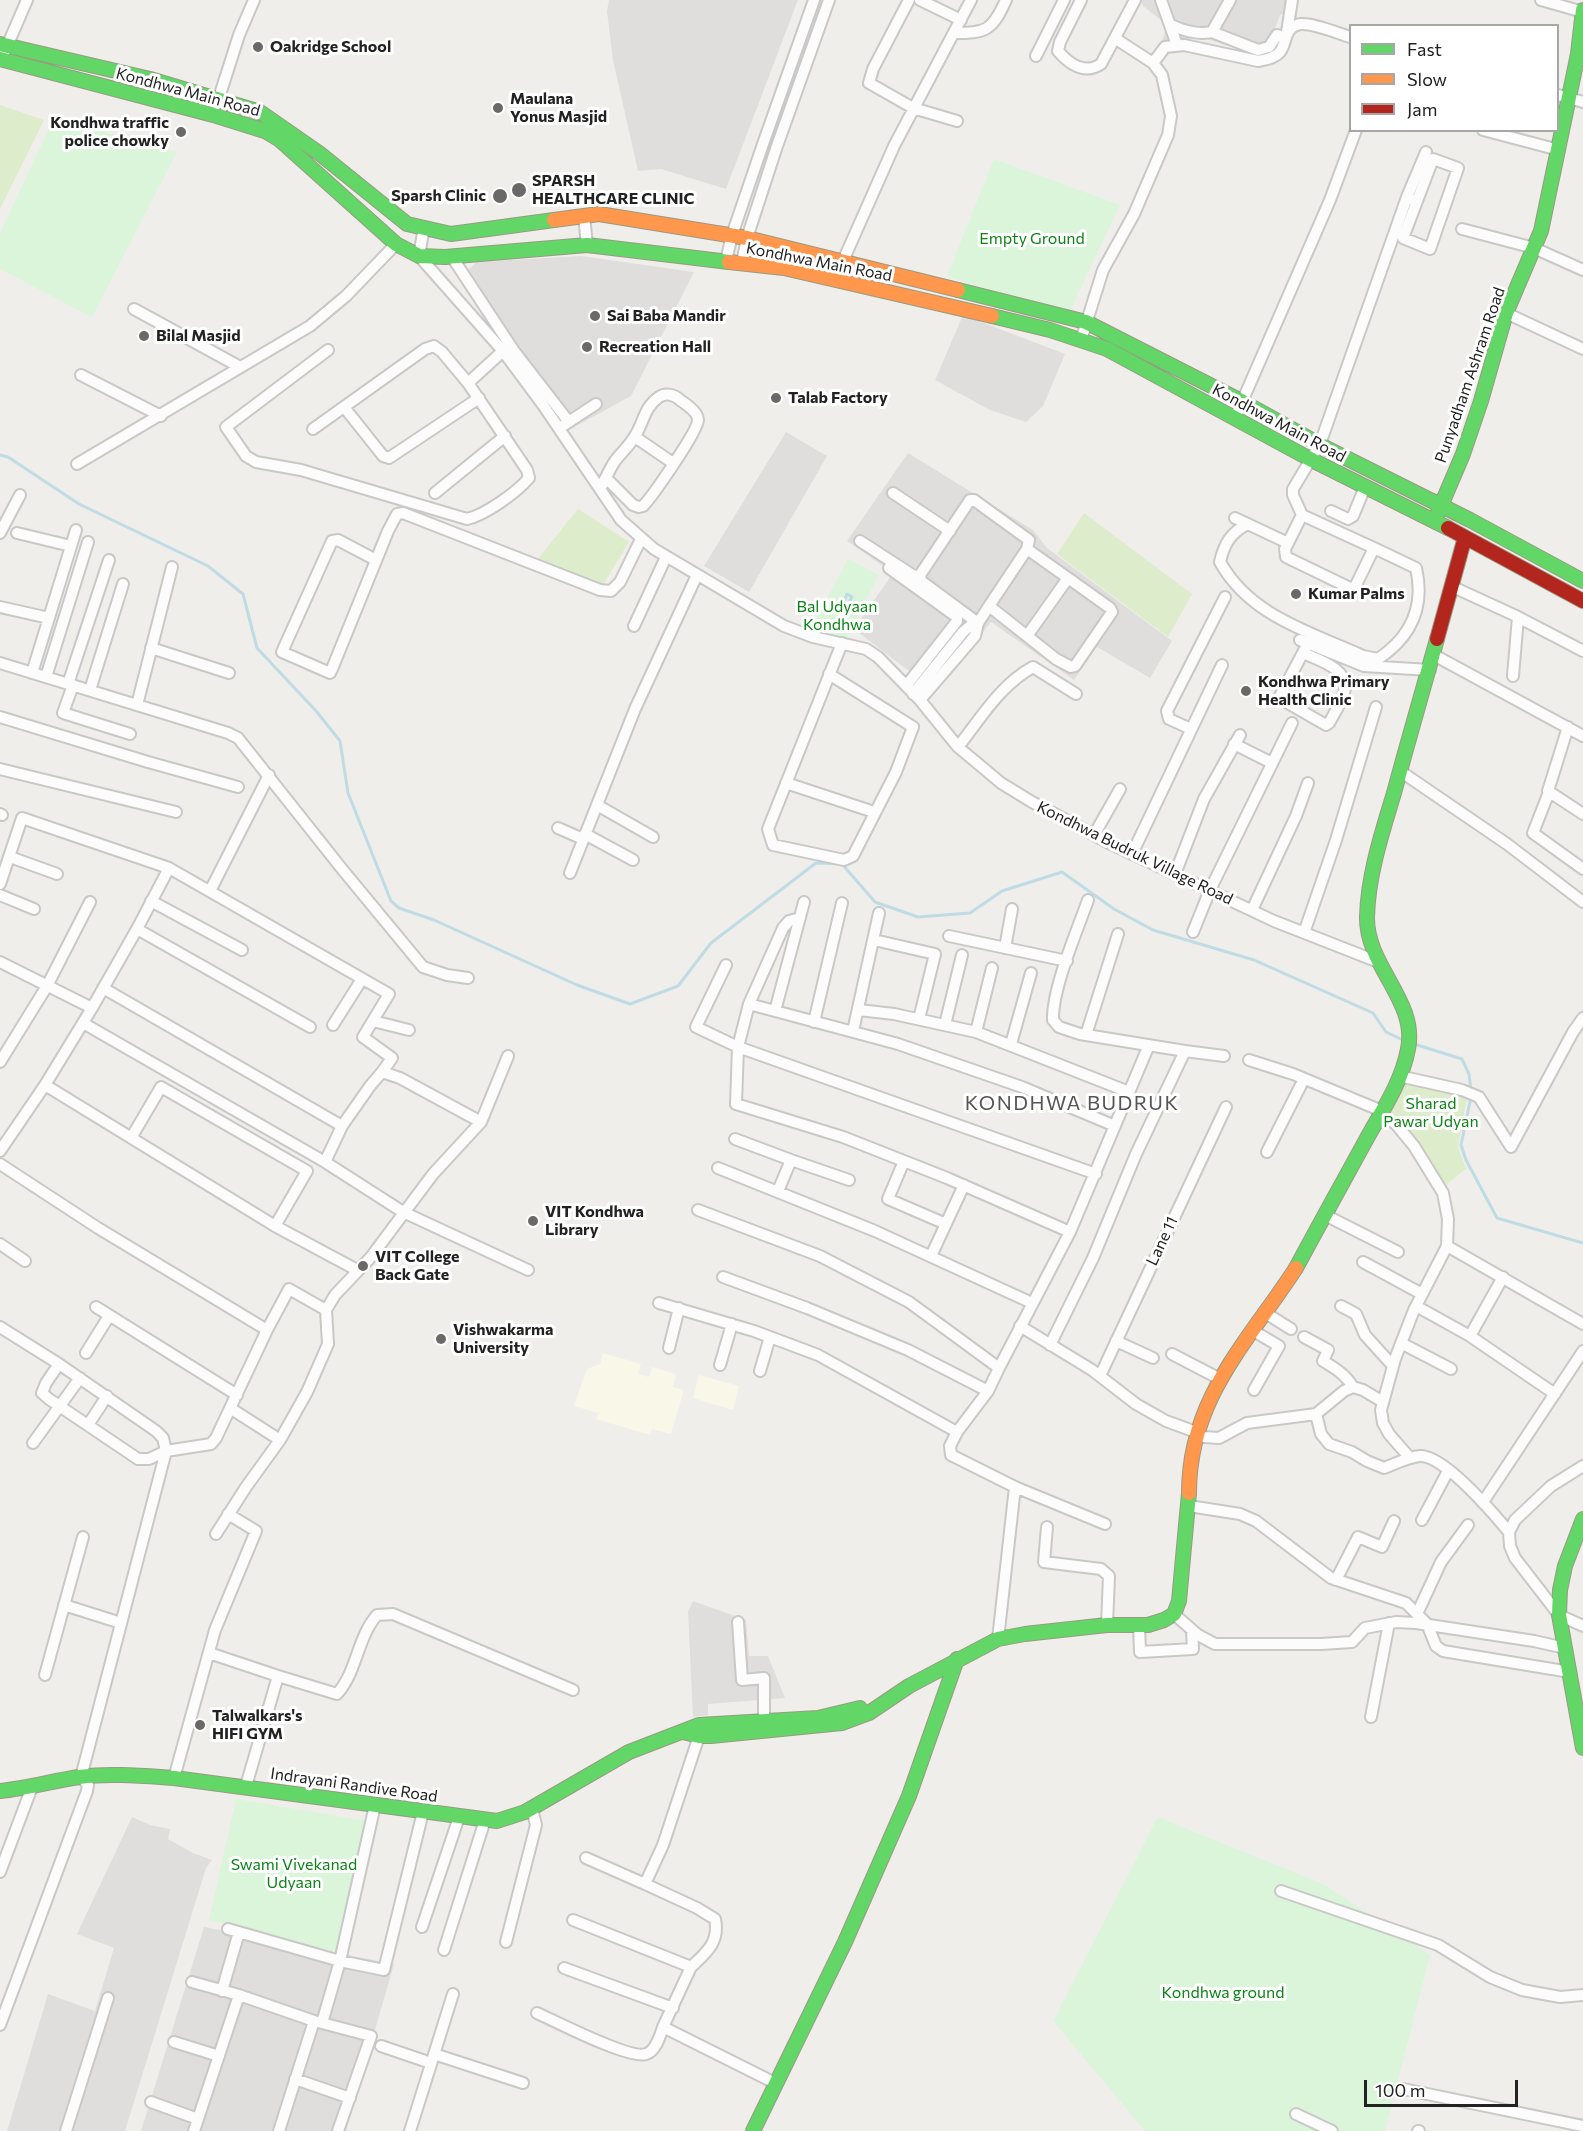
<!DOCTYPE html>
<html>
<head>
<meta charset="utf-8">
<style>
  body { margin:0 }
  #map { position:relative; width:1583px; height:2131px; overflow:hidden; background:#f0eeeb; font-family:Commissioner,sans-serif }
  canvas { display:block }
  .legend { position:absolute; left:1349px; top:24px; width:210px; height:108px; box-sizing:border-box; background:#fff; border:2px solid #a7a7a7; margin:0; padding:8px 10px; list-style:none; font-size:18px; color:#222 }
  .legend li { display:flex; align-items:center; gap:12px; height:30px }
  .legend b { width:30px; border:2px solid #a7a7a7 }
  .scale { position:absolute; left:1364px; top:2080px; width:154px; height:27px; box-sizing:border-box; border:3px solid #222; border-top:0; padding-left:8px; font-size:18px; line-height:21px; white-space:nowrap; color:#222; -webkit-text-stroke:4px #fff; paint-order:stroke }
</style>
</head>
<body>
<div id="map">
<canvas width="1583" height="2131"></canvas>
<ul class="legend">
<li><b style="height:8px;background:#63d668"></b>Fast</li>
<li><b style="height:8px;background:#ff974d"></b>Slow</li>
<li><b style="height:8px;background:#b3261e"></b>Jam</li>
</ul>
<div class="scale">100 m</div>
</div>
<script>
const context = document.querySelector('canvas').getContext('2d');
context.lineJoin = 'round';
function paint(path, color) { context.fillStyle = color; context.fill(path, 'evenodd'); }
function stroke(path, color, width, dash) { context.strokeStyle = color; context.lineWidth = width; context.lineCap = dash ? 'butt' : 'round'; context.setLineDash(dash || []); context.stroke(path); }
function drawText(font, color, halo, rows, align = 'center') {
  context.font = font + ' Commissioner,sans-serif'; context.lineWidth = 6; context.setLineDash([]); context.textBaseline = 'middle'; context.strokeStyle = halo; context.fillStyle = color; for (const [text, x, y, turn = 0] of rows) {
    context.save(); context.translate(x, y); context.rotate((+turn || 0) * Math.PI / 180); context.textAlign = isNaN(turn) ? turn : align; if (halo) context.strokeText(text, 0, 0); context.fillText(text, 0, 0); context.restore();
  }
}
paint(new Path2D(`
  M609,0H798L726,189L661,169L638,171L613,60L607,11Z
  M1141,0H1291L1285,13L1280,15L1264,57L1193,35L1167,56L1162,41L1167,25L1143,6Z
  M581,256L694,272L631,396L567,431L460,279L476,262Z
  M963,315L1065,354L1043,406L1026,422L990,410L935,380Z
  M786,432L827,456L749,592L704,566Z
  M908,453L1033,530L1047,548L1172,641L1150,678L1097,647L1074,680L991,622L935,691L854,629L893,573L847,541Z
  M693,1601L746,1620L749,1656H768L785,1698L708,1704V1715L693,1717L688,1611Z
  M132,1817L150,1825L170,1829L168,1839L193,1853L212,1860L206,1868L125,2131H7L48,1994L95,2011L114,1948L77,1934Z
  M204,1927L394,1964L346,2131H141Z`), '#dfdedc');
paint(new Path2D(`
  M603,1353L641,1364L638,1374L649,1377L652,1367L676,1374L673,1387L684,1390L671,1434L652,1429L650,1435L596,1419L598,1413L574,1406L587,1369L600,1364Z
  M699,1375L739,1386L733,1410L693,1398Z`), '#f8f7e8');
paint(new Path2D(`
  M0,105L44,120L0,209Z
  M578,509L629,542L601,588L536,561Z
  M1084,513L1192,594L1168,637L1057,554Z
  M1404,1073L1467,1097L1458,1147L1466,1169L1443,1187L1383,1115Z`), '#ddeccb');
paint(new Path2D(`
  M54,118L177,152L92,317L0,269V233Z
  M994,159L1120,205L1068,315L947,276Z
  M848,559L879,575L846,639L811,628Z
  M236,1799L379,1823L343,1954L209,1920Z
  M1158,1817L1325,1885L1430,1955L1385,2131H1145L1053,2021Z`), '#daf5da');
stroke(new Path2D(`
  M0,455L8,457L79,504L208,566L243,594L257,648L317,712L340,741L348,793L391,901L399,908L434,920L577,985L630,1004L678,986L711,943L816,863L842,864L875,902L918,917L970,913L1002,891L1062,872L1114,909L1153,930L1254,960L1373,1013L1386,1032L1405,1041
  M847,594L852,597L847,606L843,604Z
  M1414,1044L1462,1059L1469,1074L1471,1091
  M1471,1097L1461,1145L1466,1160L1497,1218L1583,1243`), '#bfdbe3', 3);
const street = new Path2D(`
  M909,0L873,69L869,83L913,108L957,121
  M920,0L961,20
  M1081,0L1060,42L1058,51C1069,64 1085,75 1101,64L1135,0
  M1161,0L1177,45
  M1541,0L1583,12
  M1171,25C1184,31 1198,35 1212,32L1230,0
  M1212,32L1258,50L1269,47L1277,35L1285,37
  M1287,32L1292,0
  M954,33C986,33 992,31 1006,0
  M5,51L27,0
  M1036,56L1064,0
  M1153,63L1165,47L1184,45L1258,61C1265,60 1275,58 1280,52C1287,43 1284,26 1301,24C1314,23 1337,33 1350,37
  M1558,95L1583,102
  M217,104L239,35L254,0
  M1483,130L1559,150
  M1407,197L1417,201L1403,238L1430,249L1458,168L1433,159L1417,201
  M584,216L587,245
  M424,227L419,256L503,351L543,405L621,520L654,549L784,626L813,637L866,649L878,657L920,700L958,747L1001,783L1032,802L1111,844L1274,921L1376,961
  M1462,229L1534,248L1583,270
  M452,257L514,351L569,422
  M726,261L732,235L763,144L814,0
  M742,263L747,238L776,149L829,0
  M838,280L843,261L894,146L971,0
  M134,309L240,367
  M1506,313L1583,349
  M1081,340L1103,270L1134,214L1168,135L1171,116L1162,75L1153,63L1116,39
  M328,350L226,427L246,456L256,462L301,470L467,519C485,515 516,493 529,478L527,470L468,383
  M81,375L161,416
  M344,407L383,456L389,458L479,398
  M1235,418L1330,200L1356,130
  M564,425L596,404
  M313,429L425,349L434,346L442,352L468,383L503,351
  M635,437L673,463
  M77,464L310,326L346,296L396,244
  M600,489C605,480 609,470 615,461C621,453 628,447 633,439C644,424 643,408 659,397C666,392 675,395 680,400C686,404 698,412 698,420C698,431 652,497 643,506L639,507L633,505L606,478
  M435,493L505,436
  M893,493L950,531
  M1331,511L1348,519L1353,516L1365,487
  M1302,515L1374,548L1355,587L1350,588L1286,557L1285,549L1302,515L1293,495V489L1320,444L1407,197L1426,152
  M1235,518L1288,543
  M1248,524C1231,532 1224,544 1220,562C1250,616 1310,632 1363,656L1378,659C1411,637 1425,607 1416,568L1374,548
  M0,533L20,495
  M17,533L71,546
  M860,541L914,576
  M376,560L338,540L332,541L282,652L330,673L332,669L388,531L397,514L403,513L600,590L611,591L620,582L641,539
  M889,568L957,617V621L906,686
  M920,575L914,576L916,582L921,581L920,575L970,500H974L1029,540L1027,549L989,606L1056,659L1071,667L1075,666L1112,612L1110,608L1068,578
  M921,581L978,623
  M1453,587L1514,615L1583,651
  M0,607L49,618
  M634,626L666,557
  M1027,636L1068,578L1027,549
  M1300,640L1364,666L1430,670
  M151,648L229,673
  M1303,653C1318,660 1352,669 1344,693C1341,703 1334,714 1329,723L1326,725L1279,698L1308,643
  M1434,655L1583,736
  M0,663L228,733L238,738L342,869L423,967L447,975L468,978
  M32,673L76,530
  M829,674L913,727L896,772L853,856L844,860L773,845L768,829L842,643
  M1513,676L1518,617
  M46,677L88,542
  M68,684L109,560
  M73,685L63,713L130,734
  M90,690L123,584
  M913,694L963,632L970,626L978,623
  M920,700L975,636L978,623L989,606
  M137,705L172,567
  M0,717L148,762L238,787
  M1568,727L1548,791L1583,814
  M1191,729L1169,719L1167,711L1225,597
  M1234,744L1272,763
  M958,747C981,718 1000,685 1033,667L1076,694
  M0,769L176,812
  M1400,771L1507,844L1583,902
  M786,783L874,812
  M1549,792L1533,833L1583,869
  M597,805L653,837
  M0,814L2,815
  M558,828L583,839
  M585,834L633,860
  M1094,835L1120,789
  M1132,854L1222,665
  M10,857L57,874
  M570,873L635,709L697,575
  M1175,874L1204,799L1240,735
  M0,884L22,818L169,868L389,994L363,1037L392,1058L382,1072
  M210,891L269,775
  M0,895L34,909
  M151,901L242,950
  M1252,910L1296,816L1308,783
  M137,929L310,1027
  M1193,932L1210,890L1292,723
  M1304,933L1336,840L1376,707
  M949,936L1067,961
  M874,940L935,954L919,1019
  M1005,948L1012,909
  M0,962L92,1008L137,929L169,868
  M726,965L696,1027L738,1047L749,1004L898,1044L1022,1087L1115,1126
  M103,988L342,1126L370,1086L382,1072L400,1078L481,1122
  M749,1004L783,928L789,921L800,918
  M859,1010L894,1014L976,1032L1129,1092
  M775,1011L804,902
  M373,1021L409,1030
  M814,1022L842,903
  M83,1023L325,1162L403,1212L528,1270
  M333,1025L362,979
  M945,1025L962,955
  M853,1031L879,913
  M976,1032L992,968
  M1086,1035L1118,934
  M1011,1044L1031,973
  M1185,1051L1224,1056
  M1249,1060L1293,1074L1382,1111
  M0,1062L47,986L90,902
  M1399,1076L1462,1090L1479,1097L1511,1147L1573,1032L1583,1018
  M45,1085L275,1226L357,1270
  M1379,1116L1395,1123L1414,1146L1443,1193L1448,1219L1447,1246L1414,1310L1395,1359L1381,1410L1383,1423L1389,1434L1410,1458
  M131,1138L161,1087L307,1171L275,1226
  M735,1139L791,1160
  M0,1151L45,1085L92,1008
  M1267,1152L1304,1079
  M904,1161L888,1199L946,1224
  M325,1162L342,1126
  M0,1164L98,1228L267,1330L216,1438L211,1444L166,1451L163,1438L156,1431L59,1364L0,1327
  M718,1168L875,1231L1032,1303
  M778,1191L791,1160L849,1180
  M1325,1215L1398,1252
  M1070,1232L947,1178L843,1137L736,1104L738,1047L1096,1174
  M0,1244L25,1261
  M1447,1246L1583,1324
  M931,1256L964,1185
  M1363,1262L1422,1294
  M723,1277L807,1308L908,1350L988,1391
  M659,1303L754,1331L818,1355L957,1432L988,1391L999,1368L909,1302L820,1256L698,1210
  M1341,1306L1356,1314L1365,1335L1393,1366
  M1416,1306L1470,1336L1555,1394
  M96,1307L237,1395
  M1264,1312L1291,1329
  M1020,1326L1092,1370L1136,1404L1166,1421L1196,1432L1204,1437L1219,1438L1247,1423L1316,1414L1321,1434L1329,1444L1352,1452L1367,1461L1384,1468C1395,1464 1408,1457 1420,1456C1444,1455 1494,1514 1509,1532
  M267,1330L289,1289L326,1310
  M1252,1330L1279,1346L1254,1390
  M1470,1336L1503,1277
  M1304,1337L1328,1350L1323,1361C1335,1368 1346,1375 1353,1387
  M1116,1341L1153,1358
  M1401,1343L1451,1369
  M1050,1345L1093,1258L1136,1154L1185,1051L1080,1034L1059,1027L1053,1020C1052,989 1077,931 1088,900
  M669,1348L679,1308
  M86,1353L109,1316
  M1172,1354L1220,1379
  M59,1364L46,1383L42,1393L49,1399L138,1459H149L166,1451
  M720,1365L732,1324
  M999,1368L1070,1232L1149,1045
  M760,1371L770,1337
  M1100,1376L1226,1107
  M230,1408L280,1440L307,1392L328,1344L326,1310L335,1295L371,1257L433,1174L481,1122L508,1056
  M1316,1414L1344,1391L1353,1387L1363,1390L1383,1402
  M88,1425L107,1396
  M957,1432L950,1446L951,1455L1015,1487L998,1639
  M33,1443L80,1378
  M1583,1466L1551,1486L1515,1520L1509,1532L1510,1546L1515,1558L1559,1615L1583,1626
  M1015,1487L1105,1524
  M1483,1502L1583,1351
  M1189,1506L1240,1514L1256,1521L1331,1578L1406,1603L1427,1624L1436,1646L1443,1651L1570,1672
  M1422,1520L1448,1471
  M1047,1527L1044,1562L1101,1569L1109,1576L1107,1625
  M216,1534L246,1487L280,1440
  M1336,1580L1358,1537L1382,1547L1394,1521
  M64,1605L121,1623
  M1174,1614L1198,1635L1215,1644H1321L1352,1642L1365,1628L1396,1622L1416,1623L1534,1641L1565,1648
  M1417,1614L1441,1562L1468,1525
  M738,1622L742,1680L764,1678V1721
  M1139,1625L1140,1652L1193,1649L1192,1631
  M209,1653L278,1676
  M45,1675L83,1537
  M1371,1717L1389,1623
  M174,1778L215,1630L256,1531L228,1514
  M246,1786L278,1676L337,1694C357,1672 357,1638 377,1615L393,1614L573,1690
  M586,1858L645,1884
  M0,1872L32,1787
  M1281,1891L1438,1945L1490,1977L1522,1990L1560,1997L1583,1995
  M573,1920L691,1967L663,2027L775,2083
  M422,1927L459,1817
  M228,1929L340,1961L384,1970L423,1812
  M506,1942L536,1825L532,1808
  M444,1950L485,1820
  M691,1967C706,1953 720,1942 715,1919L697,1908L645,1884L663,1845L699,1736V1731
  M564,1968L673,2008
  M192,1982L239,1995
  M222,1991L239,1932
  M537,2013C555,2021 630,2060 646,2054C656,2051 660,2036 663,2027
  M314,2021L322,2023L340,1961L375,1805
  M322,2023L371,2036L338,2131
  M0,2025L87,1791L88,1785L81,1777L166,1451
  M174,2042L219,2056
  M381,2046L431,2063
  M434,2054L523,2083
  M295,2079L350,2098
  M1403,2089L1583,2126
  M151,2102L198,2119
  M1296,2114L1332,2131
  M66,2131L108,1998
  M194,2131L239,1995L314,2021L279,2131
  M410,2131L453,1994
  M1418,2131H1419`);
const fast = new Path2D(`
  M0,44L150,79L260,112L319,153L407,224L451,234L554,220
  M0,59L217,116L265,131L280,140L396,244L419,256L445,257L587,245L729,262
  M958,290L1086,322L1243,402L1328,449L1470,520L1583,581
  M992,316L1050,330L1107,349L1310,459L1448,528
  M1437,515L1463,454L1481,401L1506,313L1541,231L1578,54L1583,10
  M1296,1268C1319,1225 1343,1182 1366,1140C1382,1111 1402,1082 1408,1049C1418,1001 1366,966 1367,917C1368,875 1382,833 1394,793C1408,741 1423,690 1437,639
  M1583,1519L1565,1566L1560,1590L1559,1615L1583,1748
  M683,1732L699,1736H711L842,1723L869,1713L909,1686L998,1639L1025,1634L1107,1625H1148L1164,1620L1174,1614L1179,1601L1189,1493
  M0,1791C27,1788 53,1781 79,1777C110,1773 143,1776 174,1778L497,1821L525,1812L629,1752L699,1725L818,1718L860,1708
  M753,2131L845,1942L909,1796L957,1659`);
const slow = new Path2D(`
  M554,220L599,214L747,238L958,290
  M729,262L784,268L992,316
  M1189,1493C1189,1398 1248,1342 1296,1268`);
const jam = new Path2D(`
  M1448,528L1583,601
  M1437,639L1465,537`);
stroke(street, '#c9c8c7', 14);
stroke(fast, '#999a82', 16);
stroke(slow, '#999a82', 16);
stroke(jam, '#999a82', 16);
stroke(street, '#fdfcfc', 10);
stroke(fast, '#63d668', 14);
stroke(slow, '#ff974d', 14);
stroke(jam, '#b3261e', 14);
for (const [x, y, r, color] of [
  [258,47,6,"#6a6968"],
  [498,108,6,"#6a6968"],
  [181,132,6,"#6a6968"],
  [519,190,8,"#6a6968"],
  [500,196,8,"#6a6968"],
  [595,316,6,"#6a6968"],
  [144,336,6,"#6a6968"],
  [587,347,6,"#6a6968"],
  [776,398,6,"#6a6968"],
  [1296,594,6,"#6a6968"],
  [1246,691,6,"#6a6968"],
  [533,1221,6,"#6a6968"],
  [363,1266,6,"#6a6968"],
  [441,1339,6,"#6a6968"],
  [200,1725,6,"#6a6968"]
]) { const dot = new Path2D(); dot.arc(x, y, r, 0, 2 * Math.PI); context.fillStyle = color; context.fill(dot); stroke(dot, '#fff', 2); }
drawText('bold 16px', '#222', '#fff', [
  ["Oakridge School",270,47],
  ["Maulana",510,99],
  ["Yonus Masjid",510,117],
  ["Kondhwa traffic",169,123,"right"],
  ["police chowky",169,141,"right"],
  ["SPARSH",532,181],
  ["HEALTHCARE CLINIC",532,199],
  ["Sparsh Clinic",486,196,"right"],
  ["Sai Baba Mandir",607,316],
  ["Bilal Masjid",156,336],
  ["Recreation Hall",599,347],
  ["Talab Factory",788,398],
  ["Kumar Palms",1308,594],
  ["Kondhwa Primary",1258,682],
  ["Health Clinic",1258,700],
  ["VIT Kondhwa",545,1212],
  ["Library",545,1230],
  ["VIT College",375,1257],
  ["Back Gate",375,1275],
  ["Vishwakarma",453,1330],
  ["University",453,1348],
  ["Talwalkars's",212,1716],
  ["HIFI GYM",212,1734]
], 'left');
drawText('16px', '#222', '#fff', [
  ["Kondhwa Main Road",188,92,15],
  ["Kondhwa Main Road",819,262,11],
  ["Punyadham Ashram Road",1470,375,-71],
  ["Kondhwa Main Road",1279,423,28],
  ["Kondhwa Budruk Village Road",1135,853,26],
  ["Lane 11",1162,1241,-65],
  ["Indrayani Randive Road",354,1785,8]
]);
drawText('16px', '#0c8416', '#fff', [
  ["Empty Ground",1032,239],
  ["Bal Udyaan",837,607],
  ["Kondhwa",837,625],
  ["Sharad",1431,1104],
  ["Pawar Udyan",1431,1122],
  ["Swami Vivekanad",294,1865],
  ["Udyaan",294,1883],
  ["Kondhwa ground",1223,1993]
]);
context.letterSpacing = '1.5px';
drawText('20px', '#555', '#fff', [
  ["KONDHWA BUDRUK",1072,1103]
]);
context.letterSpacing = '0px';
</script>
</body>
</html>
